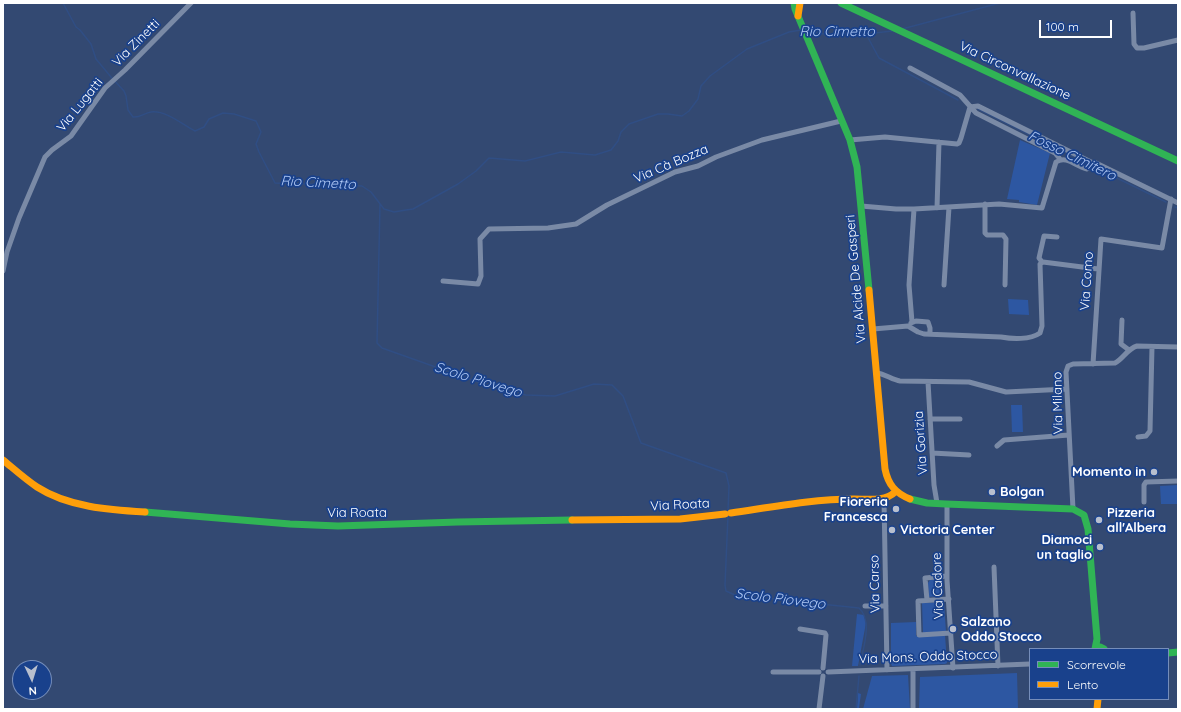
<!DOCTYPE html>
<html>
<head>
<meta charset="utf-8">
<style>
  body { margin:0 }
  #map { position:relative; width:1181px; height:712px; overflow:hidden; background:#334972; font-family:Quicksand,sans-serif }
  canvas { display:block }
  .frame { position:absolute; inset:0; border:4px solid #fff; pointer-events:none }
  .legend { position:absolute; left:1029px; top:648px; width:140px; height:52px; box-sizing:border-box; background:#19418c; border:1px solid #758dba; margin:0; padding:5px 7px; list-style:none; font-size:12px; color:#fff }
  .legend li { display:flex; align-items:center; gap:8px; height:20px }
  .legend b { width:20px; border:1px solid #758dba }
  .north { position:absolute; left:12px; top:660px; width:40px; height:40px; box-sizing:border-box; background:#19418c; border:1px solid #758dba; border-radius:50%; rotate:176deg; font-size:11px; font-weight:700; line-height:16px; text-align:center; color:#fff }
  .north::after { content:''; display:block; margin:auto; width:14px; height:18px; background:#b8bfce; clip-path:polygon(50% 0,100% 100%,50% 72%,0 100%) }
  .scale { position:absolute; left:1039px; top:20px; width:73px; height:18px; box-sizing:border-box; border:2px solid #fff; border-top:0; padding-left:5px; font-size:12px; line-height:14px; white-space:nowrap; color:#fff; -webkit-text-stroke:3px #19418c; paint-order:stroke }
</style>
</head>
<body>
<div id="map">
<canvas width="1181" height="712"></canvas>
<div class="frame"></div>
<ul class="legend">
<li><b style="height:5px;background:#30b455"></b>Scorrevole</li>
<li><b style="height:5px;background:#ff9f0a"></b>Lento</li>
</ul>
<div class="north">N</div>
<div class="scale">100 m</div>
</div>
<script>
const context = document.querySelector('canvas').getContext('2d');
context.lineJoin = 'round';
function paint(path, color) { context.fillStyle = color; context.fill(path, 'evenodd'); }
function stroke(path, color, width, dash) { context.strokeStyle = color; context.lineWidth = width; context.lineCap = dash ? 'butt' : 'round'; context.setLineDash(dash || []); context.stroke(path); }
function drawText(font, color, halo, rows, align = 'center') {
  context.font = font + ' Quicksand,sans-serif'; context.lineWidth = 3.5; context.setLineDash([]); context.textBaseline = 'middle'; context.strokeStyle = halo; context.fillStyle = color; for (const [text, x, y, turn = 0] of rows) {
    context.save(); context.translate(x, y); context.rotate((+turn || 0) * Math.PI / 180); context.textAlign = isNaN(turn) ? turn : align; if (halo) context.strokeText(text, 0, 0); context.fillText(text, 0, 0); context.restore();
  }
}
paint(new Path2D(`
  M1020,140L1050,153L1037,205L1019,202V200L1007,199Z
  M1008,299L1028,300L1029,315L1009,314Z
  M1011,405H1022L1023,432H1012Z
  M1178,485V504H1161L1160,486Z
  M930,580H940L941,596L929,597L928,583Z
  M944,602L946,632L923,633L922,603Z
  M857,614L864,615L866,623L858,666H852Z
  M916,622V636L945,635L947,663L945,664L892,666L891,664V623Z
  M1017,673L1018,709H919L920,677Z
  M908,675L910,709H857L858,693L861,694L859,708L863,709L872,676Z`), '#2d57a2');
stroke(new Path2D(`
  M63,3L76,27L80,30L91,44L96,59L111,77L124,91L126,96L128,110L133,117C140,118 144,113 151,112C166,110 183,125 195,131L204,127L209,119L223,113L234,114L256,121L261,132L256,144L259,152L275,183L362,186L371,192L384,209L394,212L406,210L413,209L458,184L476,171L489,158L525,161L561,152L595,155L611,150L618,141L621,132L629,124L658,114H668L682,116L689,111L698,99L701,86L710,76L747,49L789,32L801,30
  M902,29L1000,3
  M807,30L823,34H866L892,31
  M866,34L879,58L958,100
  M978,109L1089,164
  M1092,166L1166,202
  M380,204L377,343L382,348L492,387L526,395L555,396L594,384L612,385L623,396L641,443L726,473L729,486L728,511
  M1175,207L1178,208
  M728,515L725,585L726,591L735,595L859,608C873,620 863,649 860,665
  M856,709L859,676`), '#304e84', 1.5);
stroke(new Path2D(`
  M1133,13L1134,44L1137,48H1144L1178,40
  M910,68L960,95L976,113L1055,153L1060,159
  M970,107L978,106L1093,163H1096L1178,203
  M850,140L885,137L957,144L959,143L961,138L970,107
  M985,204V233L987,235H1003L1006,239L1005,285
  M861,206L896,209H914L999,204L1042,208L1056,162C1067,155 1076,167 1087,169L1093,163
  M937,208L939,142
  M1042,262L1039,258L1044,236L1057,237
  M3,271L7,252L19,218L45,157L52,150L71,136L105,88L125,70L191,3
  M443,281L478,284L481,276L480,239L489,229L548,228L576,224L607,205L675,172L698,166L716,157L762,140L841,121
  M944,285L949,207
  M1122,320L1121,344L1129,350
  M912,322L909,285L914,209
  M911,323L916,321L928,322L930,328V334
  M873,329L908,326L918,332L924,334L1001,337C1012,339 1030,340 1040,333L1042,326L1040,264L1043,262L1098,269
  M1093,364L1101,239L1162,248L1171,199
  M876,373C884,373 892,380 900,381L969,382L1006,392L1067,389
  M928,382L934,485L937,503
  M930,419H960
  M1138,437L1146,436L1150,431L1152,347
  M997,446L1004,440L1069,435
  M932,453L969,455
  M884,499L887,670
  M1144,502V485L1146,482L1178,481
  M947,504V580L953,668
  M1073,509L1066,372L1068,366L1073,364L1115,363C1123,359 1127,349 1137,346L1178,347
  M994,567L998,666
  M949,599L918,601L919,635L951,633
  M927,600L925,578L947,576
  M865,606H886
  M800,629L825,633L826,635L823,668
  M773,672H819
  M828,672L1030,664
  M819,709L823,676
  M913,709V669`), '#7a8aa6', 5);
stroke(new Path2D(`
  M794,3L795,9L850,140L857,167L869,290
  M841,3L1178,161
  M910,499L927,503L946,504L1073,509L1084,515L1088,529L1097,639L1095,649
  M145,512L290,524L338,526L458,522L572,520
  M1096,649L1100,647L1104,649
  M1168,653L1178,652`), '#30b455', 7);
stroke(new Path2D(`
  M798,16L800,3
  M869,290L885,469C888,484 895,493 910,499
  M3,460C14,469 25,479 37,487C68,507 109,510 145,512
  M731,513C772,507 813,499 854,499C868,499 885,502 895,492
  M572,520L680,519L725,514
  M1097,709L1098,699`), '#ff9f0a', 7);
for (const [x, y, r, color] of [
  [1154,472,4,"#b8bfce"],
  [992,492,4,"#b8bfce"],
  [896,509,4,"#b8bfce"],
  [1099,520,4,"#b8bfce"],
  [892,530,4,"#b8bfce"],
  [1100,547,4,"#b8bfce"],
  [953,629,4,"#b8bfce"]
]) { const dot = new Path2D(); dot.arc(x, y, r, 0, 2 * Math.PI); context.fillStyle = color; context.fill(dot); stroke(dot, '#19418c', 1.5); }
drawText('13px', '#fff', '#19418c', [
  ["Via Zinetti",136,43,-45],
  ["Via Circonvallazione",1015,71,25],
  ["Via Lugatti",80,105,-51],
  ["Via Cà Bozza",671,164,-23],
  ["Via Alcide De Gasperi",856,279,-95],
  ["Via Como",1087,281,-86],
  ["Via Milano",1058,403,-91],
  ["Via Gorizia",921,443,-94],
  ["Via Roata",680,505,-3],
  ["Via Roata",357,513],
  ["Via Carso",875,584,-91],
  ["Via Cadore",938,586,-92],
  ["Via Mons. Oddo Stocco",928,657,-2]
]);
drawText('bold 13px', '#fff', '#19418c', [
  ["Momento in",1146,472,"right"],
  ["Bolgan",1000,492],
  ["Fioreria",888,502,"right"],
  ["Francesca",888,517,"right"],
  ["Pizzeria",1107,513],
  ["all'Albera",1107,528],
  ["Victoria Center",900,530],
  ["Diamoci",1092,540,"right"],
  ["un taglio",1092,555,"right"],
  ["Salzano",961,622],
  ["Oddo Stocco",961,637]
], 'left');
drawText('italic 14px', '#b0c9f5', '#19418c', [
  ["Rio Cimetto",837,32],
  ["Fosso Cimitero",1072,156,26],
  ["Rio Cimetto",318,183,3],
  ["Scolo Piovego",478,380,17],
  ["Scolo Piovego",780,599,7]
]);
</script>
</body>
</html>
